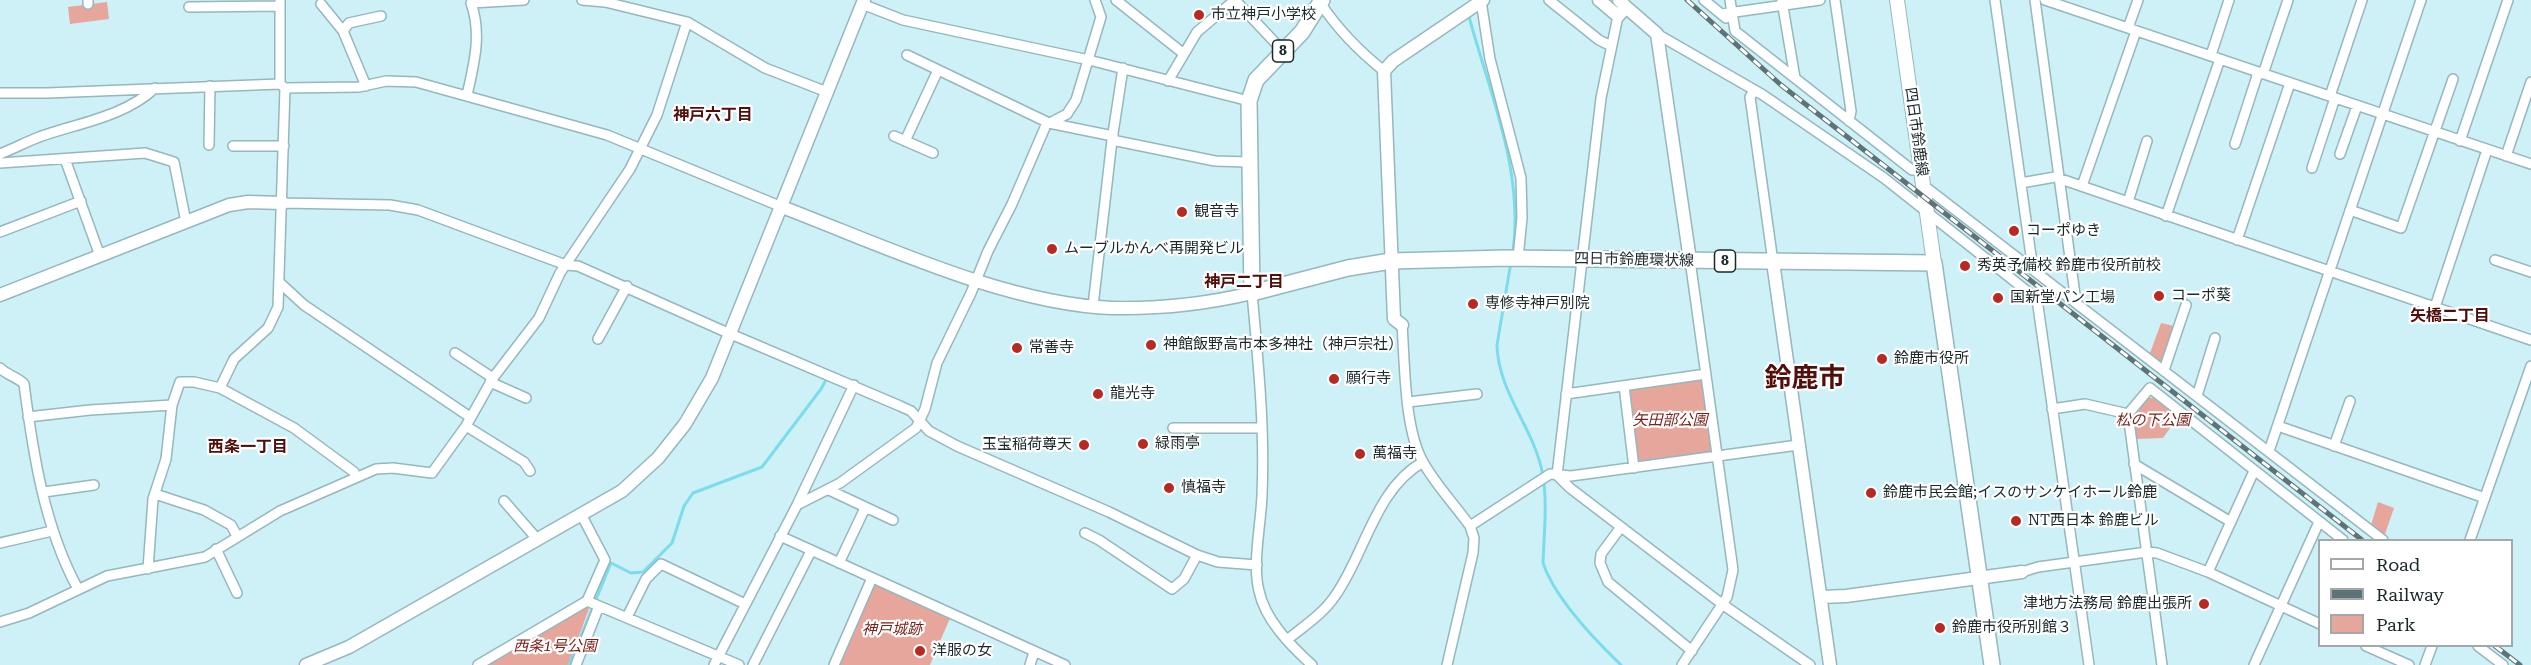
<!DOCTYPE html>
<html>
<head>
<meta charset="utf-8">
<style>
  body { margin:0 }
  #map { position:relative; width:2531px; height:665px; overflow:hidden; background:#cdf1f7; font-family:"Roboto Serif",serif }
  canvas { display:block }
  .legend { position:absolute; left:2318px; top:539px; width:195px; height:108px; box-sizing:border-box; background:#fff; border:2px solid #a3a9aa; margin:0; padding:8px 10px; list-style:none; font-size:18px; color:#1a282a }
  .legend li { display:flex; align-items:center; gap:12px; height:30px }
  .legend b { width:30px; border:2px solid #a3a9aa }
</style>
</head>
<body>
<div id="map">
<canvas width="2531" height="665"></canvas>
<ul class="legend">
<li><b style="height:8px;background:#fff"></b>Road</li>
<li><b style="height:8px;background:#5d7377"></b>Railway</li>
<li><b style="height:16px;background:#e7a69c"></b>Park</li>
</ul>
</div>
<script>
const context = document.querySelector('canvas').getContext('2d');
context.lineJoin = 'round';
function paint(path, color) { context.fillStyle = color; context.fill(path, 'evenodd'); }
function stroke(path, color, width, dash) { context.strokeStyle = color; context.lineWidth = width; context.lineCap = dash ? 'butt' : 'round'; context.setLineDash(dash || []); context.stroke(path); }
function drawText(font, color, halo, rows, align = 'center') {
  context.font = font + ' "Roboto Serif","Noto Sans JP",serif'; context.lineWidth = 4.5; context.setLineDash([]); context.textBaseline = 'middle'; context.strokeStyle = halo; context.fillStyle = color; for (const [text, x, y, turn = 0] of rows) {
    context.save(); context.translate(x, y); context.rotate((+turn || 0) * Math.PI / 180); context.textAlign = isNaN(turn) ? turn : align; if (halo) context.strokeText(text, 0, 0); context.fillText(text, 0, 0); context.restore();
  }
}
paint(new Path2D(`
  M107,2L109,19L70,24L68,7Z
  M2161,323L2174,326L2163,364L2150,353Z
  M1699,380L1703,382L1712,449L1709,453L1641,462L1637,459L1628,393L1632,389Z
  M2148,398H2153L2178,417L2163,438L2136,439C2133,418 2135,415 2148,398Z
  M2378,502L2394,508L2384,537L2371,525Z
  M877,585L950,618L930,665H837L870,588Z
  M587,607L589,609L568,665H487Z`), '#e7a69c');
stroke(new Path2D(`
  M1468,13C1489,92 1524,169 1513,252
  M1511,262L1497,345C1498,392 1533,427 1542,471C1548,500 1544,534 1543,563C1555,599 1594,639 1621,665
  M569,665L611,563L631,573L643,572L672,543L684,506L693,493L762,467L821,389L827,378`), '#7cdcec', 3);
const minor = new Path2D(`
  M88,0V4
  M280,0V84
  M582,0L605,2L687,22L765,68L827,92
  M1116,0L1184,54
  M1549,0L1599,40L1611,46
  M1704,0L1726,18
  M1730,0L1735,31L1912,170H1921
  M1835,0L1851,111L1849,121
  M1995,0L2033,270
  M2035,0L2076,302
  M2045,0L2531,164
  M1481,1L1490,59L1521,178L1522,218L1518,258
  M1782,1L1795,78
  M321,4L343,31L366,86
  M862,4L903,20L1089,60L1249,101
  M1321,4C1339,31 1359,51 1384,71
  M189,7L280,6
  M1721,14L1820,0
  M1618,16L1601,98L1557,475L1570,488L1722,604L1810,665
  M2128,28L2138,0
  M343,31L349,23L381,16
  M1657,34L1763,95L1884,178L2037,299L2089,665
  M907,55L1049,123L1113,136
  M2211,55L2229,0
  M2263,74L2288,0
  M1168,81L1197,32L1235,0L1283,51
  M285,88L278,307L268,328L234,359L220,388L294,428L354,472L356,477
  M1754,91L1750,97L1773,262
  M0,93H47L280,84L285,88L359,87L386,81L416,82L607,135L782,207
  M467,95C474,64 482,34 471,3L524,0
  M2330,96L2362,0
  M894,136L933,153
  M1112,140L1215,161L1249,162
  M905,141L938,70
  M2460,141L2508,0
  M2235,144L2258,73
  M209,145L210,86
  M233,146H284
  M0,154C13,149 26,142 39,137C78,123 124,117 155,88
  M2340,154L2357,106
  M2506,156L2531,82
  M65,159L100,256
  M0,163L145,153L174,162L186,222
  M2312,168L2335,98
  M2021,183L2055,177L2531,340
  M1923,185L2383,540
  M2082,186L2136,31
  M2128,202L2147,141
  M283,203L390,205L418,210L566,265L578,266L719,329L900,406L911,411L929,431L957,446L1109,512L1197,555L1218,562L1257,565
  M2350,210L2401,228L2453,79
  M2166,216L2220,59
  M0,232L81,201
  M2237,240L2290,83
  M2495,260L2531,272
  M279,282L304,305L470,417
  M1252,293C1258,360 1265,428 1262,495C1261,524 1252,564 1259,591C1265,620 1291,646 1312,665
  M1093,306L1112,140L1123,68
  M2435,307L2487,150
  M1402,325C1405,364 1404,428 1423,462C1435,484 1455,505 1470,526L1474,538L1473,553L1447,665
  M598,339L627,286
  M455,353L493,378
  M0,368C7,375 19,378 24,384C33,453 44,527 78,589
  M2164,370L2186,305
  M490,382L526,398
  M1624,386L1634,468
  M1566,394L1706,374
  M2197,396L2215,338
  M1408,402L1477,394
  M2052,409L2085,404L2128,414
  M28,417L90,410L172,405
  M466,426L524,462L530,471
  M2278,426L2485,498
  M1173,428H1262
  M2334,446L2350,401
  M2269,451L2421,0
  M2134,464L2231,522
  M829,490L893,520
  M44,492L94,485
  M155,494L204,510L231,525L237,536
  M504,501L538,540
  M797,505L840,483L916,428L925,409L937,363L971,293L988,251L1012,204L1046,125L1067,114L1076,100L1101,17L1095,0
  M1470,526L1550,474L1571,476L1798,445
  M1621,527L1601,554L1600,563L1608,582L1692,651
  M1085,533L1099,540L1172,589L1184,579L1197,555
  M780,536L1065,665
  M2470,540L2531,366
  M0,543L52,531
  M216,549L237,593
  M839,563L865,508
  M148,569L153,499L166,459L172,405L180,382H194L220,388
  M2022,572L2038,567L2147,552L2157,553L2208,572L2320,624
  M2208,572L2254,471
  M587,601L739,665
  M627,617L646,579L661,564L745,604
  M0,622L29,613L107,576L205,557L280,511L376,469L393,468L432,473L466,426L493,378L539,318L560,273L630,169L657,115L687,22
  M1287,640C1304,626 1323,614 1335,596C1365,554 1375,489 1423,462
  M2366,646L2409,665
  M2478,646L2503,665
  M478,665L587,601L605,560L582,516
  M576,665L599,606
  M714,665L797,505L854,385
  M753,665L811,551
  M834,665L872,578
  M1030,665L1034,652
  M1682,665L1727,597L1733,570L1690,260
  M2162,665L2128,414L2150,388L2343,540
  M2254,665L2319,522
  M2425,665L2432,646`);
const tertiary = new Path2D(`
  M1599,0L1618,16L1626,7L1619,0
  M1626,7L1657,34L1690,260
  M782,207C882,245 1006,304 1112,308C1160,309 1206,304 1252,293
  M1773,262L1830,665
  M0,295L229,205L248,202L283,203
  M1402,325L1394,319L1384,71L1393,61L1483,0
  M1821,597L1846,596L2022,572
  M306,665L349,647L622,491L658,458L685,424L712,378L864,0`);
const secondary = new Path2D(`
  M1897,0L1934,263`);
const primary = new Path2D(`
  M1322,0L1302,32L1256,80L1249,101L1252,293L1348,268L1391,261L1506,258L1934,263L1992,665`);
stroke(minor, '#95b7bd', 12);
stroke(tertiary, '#95b7bd', 15);
stroke(secondary, '#95b7bd', 16);
stroke(primary, '#95b7bd', 18);
stroke(minor, '#fff', 9);
stroke(tertiary, '#fff', 12);
stroke(secondary, '#fff', 14);
stroke(primary, '#fff', 15);
const rail = new Path2D(`
  M1687,0L1781,85L2362,540
  M2495,646L2520,665`);
stroke(rail, '#5d7377', 5);
stroke(rail, '#fff', 3, [9]);
for (const [x, y, r, color] of [
  [1199,15,6,"#b82a21"],
  [1182,212,6,"#b82a21"],
  [2014,231,6,"#b82a21"],
  [1052,249,6,"#b82a21"],
  [1965,266,6,"#b82a21"],
  [2159,296,6,"#b82a21"],
  [1998,298,6,"#b82a21"],
  [1473,304,6,"#b82a21"],
  [1151,345,6,"#b82a21"],
  [1017,348,6,"#b82a21"],
  [1882,359,6,"#b82a21"],
  [1334,379,6,"#b82a21"],
  [1098,394,6,"#b82a21"],
  [1143,444,6,"#b82a21"],
  [1084,445,6,"#b82a21"],
  [1360,454,6,"#b82a21"],
  [1169,488,6,"#b82a21"],
  [1871,493,6,"#b82a21"],
  [2016,521,6,"#b82a21"],
  [2204,604,6,"#b82a21"],
  [1940,628,6,"#b82a21"],
  [920,651,6,"#b82a21"]
]) { const dot = new Path2D(); dot.arc(x, y, r, 0, 2 * Math.PI); context.fillStyle = color; context.fill(dot); stroke(dot, '#fff', 2); }
for (const [x, y, w] of [
  [1283,51,21],
  [1725,261,21]
]) { const box = new Path2D(); box.roundRect(x - w / 2, y - 11, w, 22, 4.5); context.fillStyle = '#fff'; context.fill(box); stroke(box, '#1a282a', 1.5); }
drawText('bold 14px', '#1a282a', null, [
  ["8",1283,51],
  ["8",1725,261]
]);
drawText('15px', '#1a282a', '#fff', [
  ["市立神戸小学校",1211,15],
  ["観音寺",1194,212],
  ["コーポゆき",2026,231],
  ["ムーブルかんべ再開発ビル",1064,249],
  ["秀英予備校 鈴鹿市役所前校",1977,266],
  ["コーポ葵",2171,296],
  ["国新堂パン工場",2010,298],
  ["専修寺神戸別院",1485,304],
  ["神館飯野高市本多神社（神戸宗社）",1163,345],
  ["常善寺",1029,348],
  ["鈴鹿市役所",1894,359],
  ["願行寺",1346,379],
  ["龍光寺",1110,394],
  ["緑雨亭",1155,444],
  ["玉宝稲荷尊天",1072,445,"right"],
  ["萬福寺",1372,454],
  ["慎福寺",1181,488],
  ["鈴鹿市民会館;イスのサンケイホール鈴鹿",1883,493],
  ["NT西日本 鈴鹿ビル",2028,521],
  ["津地方法務局 鈴鹿出張所",2192,604,"right"],
  ["鈴鹿市役所別館３",1952,628],
  ["洋服の女",932,651]
], 'left');
drawText('15px', '#1a282a', '#fff', [
  ["四日市鈴鹿線",1916,132,82],
  ["四日市鈴鹿環状線",1634,260,1]
]);
drawText('italic 15px', '#7b231b', '#fff', [
  ["矢田部公園",1670,421],
  ["松の下公園",2153,421],
  ["神戸城跡",892,630],
  ["西条1号公園",555,647]
]);
drawText('bold 16px', '#520e09', '#fff', [
  ["神戸六丁目",713,115],
  ["神戸二丁目",1244,282],
  ["矢橋二丁目",2450,316],
  ["西条一丁目",248,447]
]);
drawText('bold 27px', '#520e09', '#fff', [
  ["鈴鹿市",1805,379]
]);
</script>
</body>
</html>
